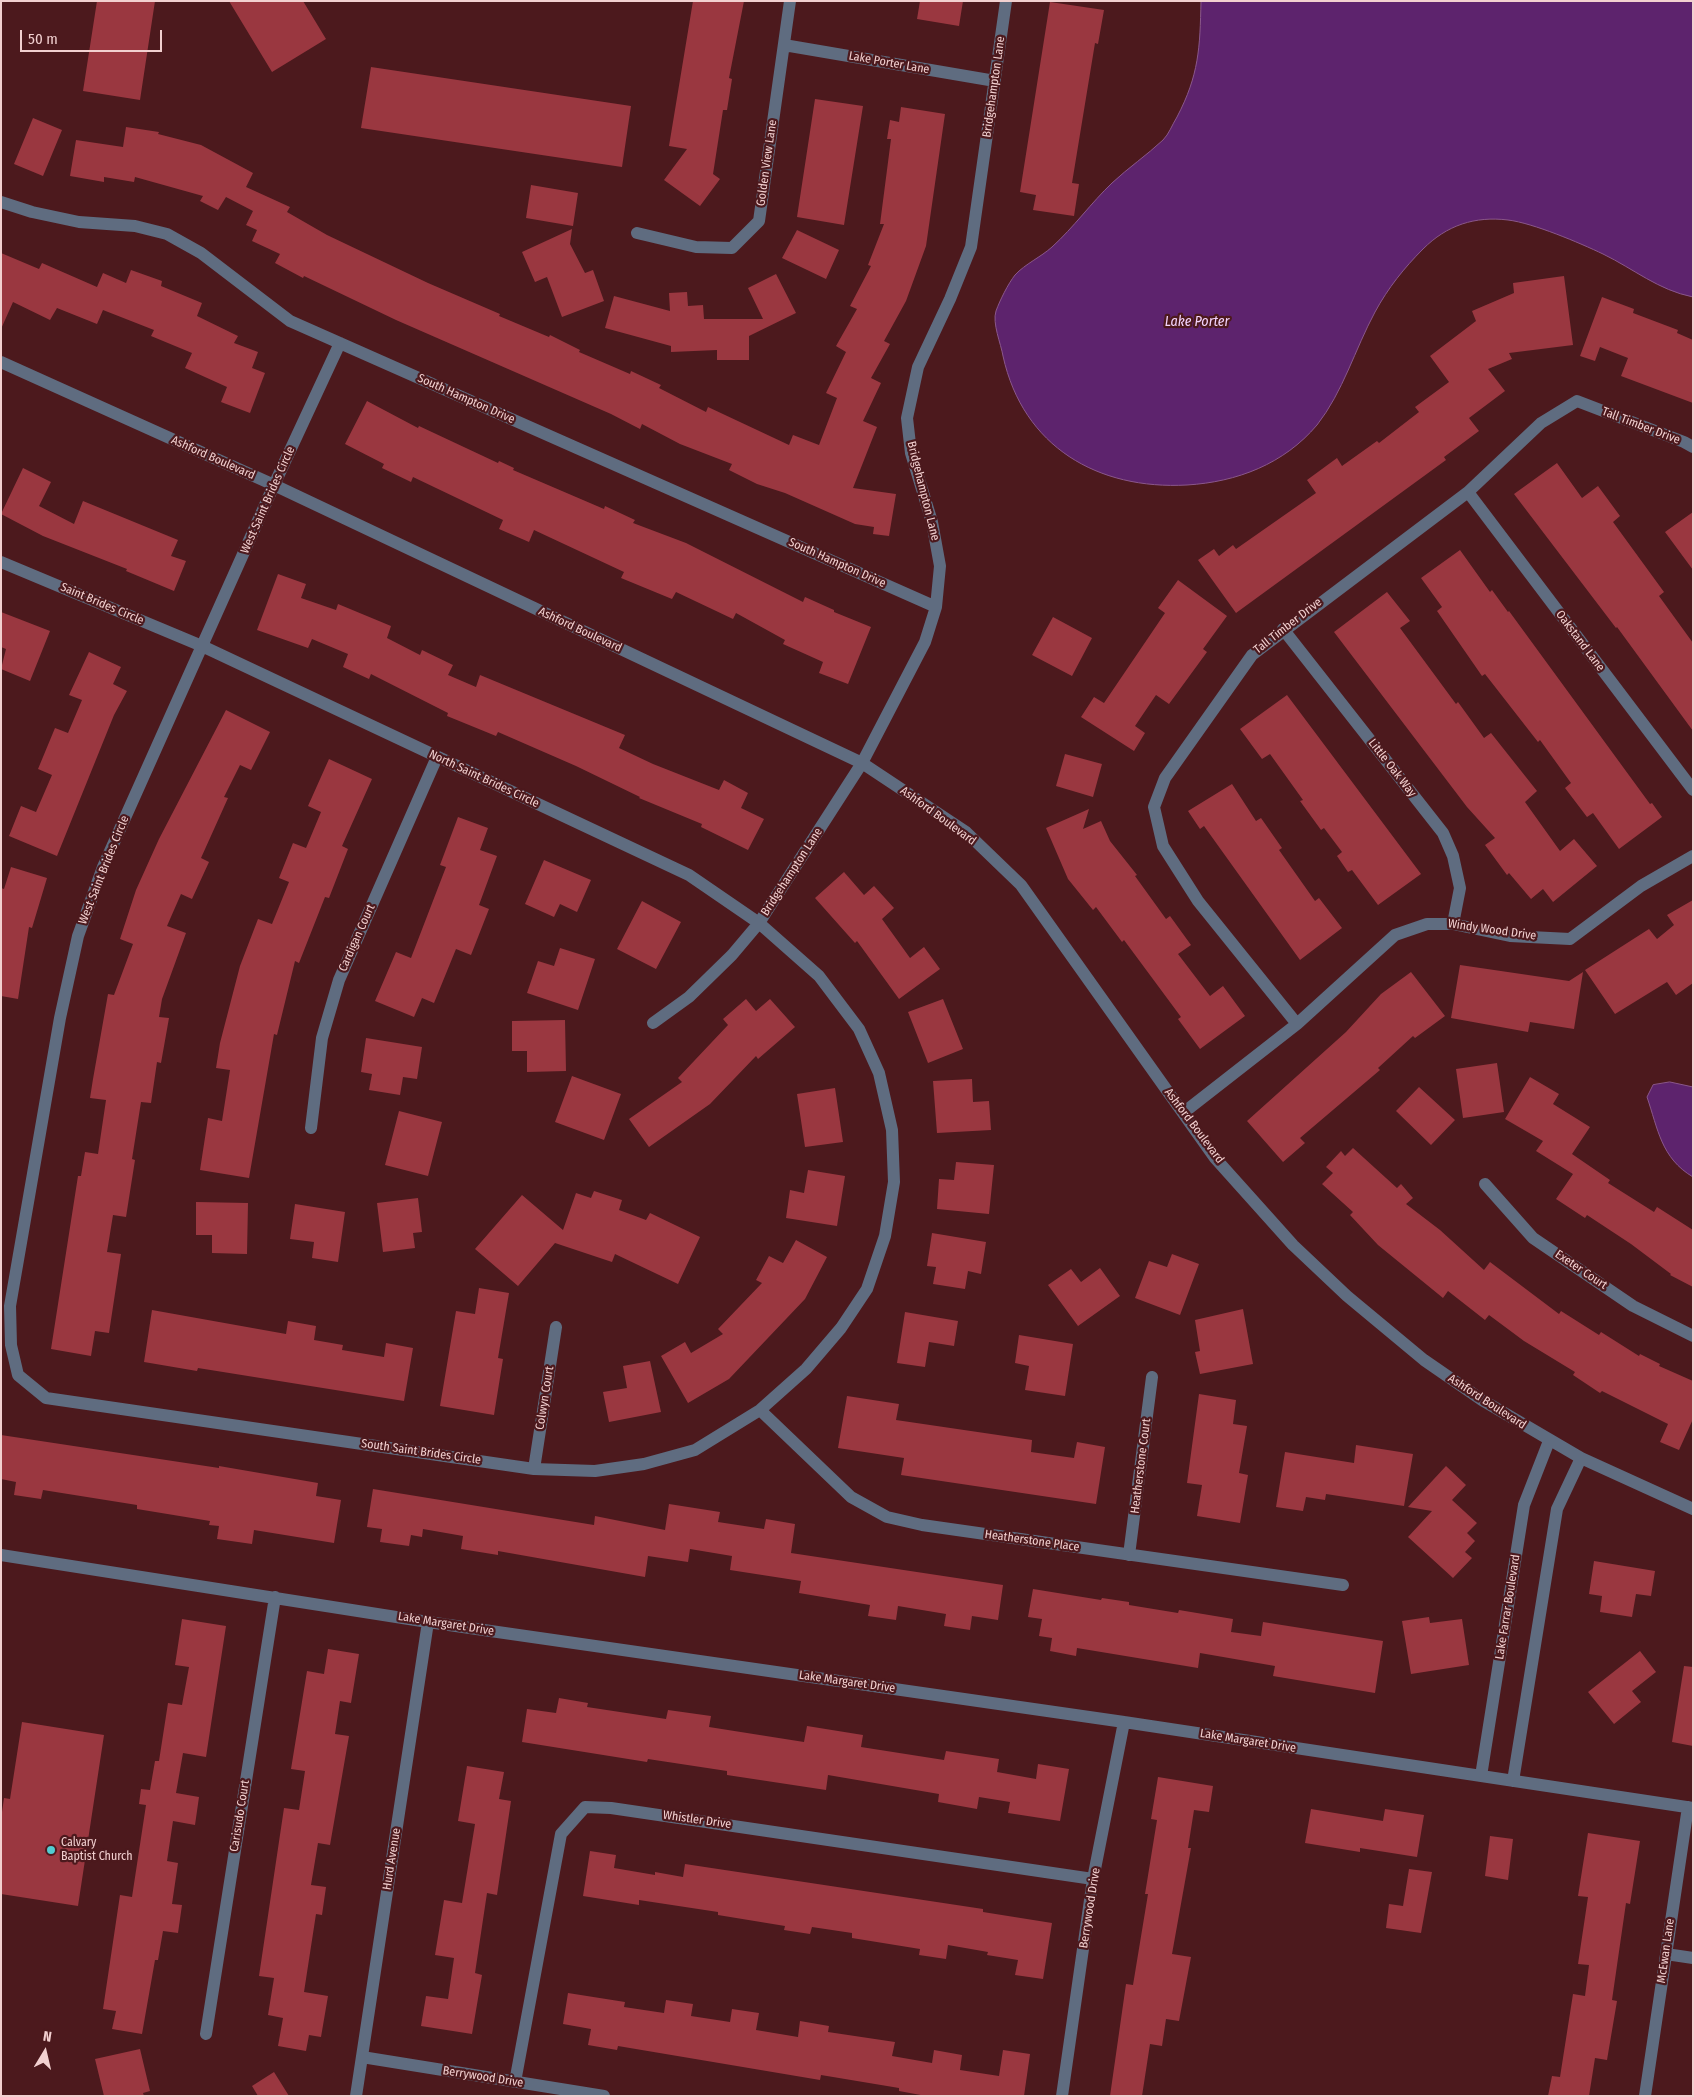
<!DOCTYPE html>
<html>
<head>
<meta charset="utf-8">
<style>
  body { margin:0 }
  #map { position:relative; width:1694px; height:2097px; overflow:hidden; background:#4c191d; font-family:"Fira Sans Condensed",sans-serif }
  canvas { display:block }
  .frame { position:absolute; inset:0; border:2px solid #f2d0d0; pointer-events:none }
  .north { position:absolute; left:20px; top:2027px; width:50px; height:50px; -webkit-text-stroke:4px #4c191d; paint-order:stroke; rotate:9deg; font-size:14px; font-weight:700; line-height:20px; text-align:center; color:#f2d0d0 }
  .north::after { content:''; display:block; margin:auto; width:18px; height:22px; background:#f2d0d0; clip-path:polygon(50% 0,100% 100%,50% 72%,0 100%) }
  .scale { position:absolute; left:20px; top:30px; width:142px; height:22px; box-sizing:border-box; border:2px solid #f2d0d0; border-top:0; padding-left:6px; font-size:15px; line-height:18px; white-space:nowrap; color:#f2d0d0; -webkit-text-stroke:4px #4c191d; paint-order:stroke }
</style>
</head>
<body>
<div id="map">
<canvas width="1694" height="2097"></canvas>
<div class="frame"></div>
<div class="north">N</div>
<div class="scale">50 m</div>
</div>
<script>
const context = document.querySelector('canvas').getContext('2d');
context.lineJoin = 'round';
function paint(path, color) { context.fillStyle = color; context.fill(path, 'evenodd'); }
function stroke(path, color, width, dash) { context.strokeStyle = color; context.lineWidth = width; context.lineCap = dash ? 'butt' : 'round'; context.setLineDash(dash || []); context.stroke(path); }
function drawText(font, color, halo, rows, align = 'center') {
  context.font = font + ' "Fira Sans Condensed",sans-serif'; context.lineWidth = 4.5; context.setLineDash([]); context.textBaseline = 'middle'; context.strokeStyle = halo; context.fillStyle = color; for (const [text, x, y, turn = 0] of rows) {
    context.save(); context.translate(x, y); context.rotate((+turn || 0) * Math.PI / 180); context.textAlign = isNaN(turn) ? turn : align; if (halo) context.strokeText(text, 0, 0); context.fillText(text, 0, 0); context.restore();
  }
}
const water = new Path2D(`
  M1201,1H1693V297C1658,290 1634,269 1603,254C1580,243 1533,223 1508,220C1475,216 1447,225 1423,249C1404,268 1388,288 1375,312C1355,349 1343,392 1317,425C1284,464 1237,482 1187,485C1098,490 1023,447 1003,356C1001,344 992,323 996,311C1000,300 1008,284 1015,275C1025,264 1041,257 1052,247C1074,227 1091,203 1112,183C1128,168 1147,155 1163,140C1169,134 1172,125 1177,117C1199,75 1200,48 1201,1Z
  M1670,1082L1693,1087V1177C1661,1158 1658,1129 1647,1097L1653,1085Z`);
paint(water, '#5d236d');
stroke(water, '#8a578b', 1);
paint(new Path2D(`
  M97,1H155L140,100L83,91Z
  M229,1H303L326,39L272,72Z
  M693,1H744L729,78L732,79L727,110H723L713,174L720,179L700,206L664,180L687,149L669,146Z
  M920,1H963L959,26L917,19Z
  M1050,2L1104,10L1098,44L1095,43L1072,183L1079,184L1074,216L1033,210L1036,195L1020,192Z
  M371,67L631,106L622,167L361,128Z
  M815,99L863,106L844,225L797,217Z
  M901,107L945,114L926,246L906,301L884,341L890,344L871,378L881,383L863,421L877,427L853,488L896,494L889,536L873,534L874,527L855,524L785,493L757,484L729,470L732,464L680,444L642,424L640,429L611,414L396,320L304,276L303,278L275,263L280,254L252,241L257,230L246,225L253,211L226,197L218,210L200,201L203,196L135,177L134,182L104,177V182L70,176L76,140L123,147L126,127L159,132L158,134L201,145L253,173L246,187L290,207L287,212L327,235L428,283L500,314L499,316L549,337L550,335L580,350L579,352L630,374L631,371L661,385L659,388L706,412L708,407L789,445L793,435L819,445L837,398L826,393L846,352L836,346L857,309L850,306L871,266L868,265L884,224H880L891,139H887L890,120L899,122Z
  M33,118L62,130L43,176L14,164Z
  M531,185L578,193L573,226L526,218Z
  M572,229L570,244L585,273L593,270L604,301L562,317L547,277L535,282L522,252Z
  M797,230L839,250L826,279L782,258Z
  M1,253L39,269L42,263L97,287L103,273L126,283L131,270L162,281L161,286L202,303L197,316L238,336L234,343L258,352L252,368L265,373L250,413L221,402L227,387L185,368L192,353L151,336L154,330L103,310L97,324L57,308L50,320L13,302L1,329Z
  M776,274L796,313L749,336V360H717V350L671,352V346L605,328L614,296L670,311L669,293L687,292L688,306L703,305L704,319H763L748,288Z
  M1564,276L1573,345L1509,353L1512,359L1488,369L1505,391L1469,418L1479,431L1444,457L1446,460L1236,613L1198,560L1214,549L1219,556L1233,545L1236,549L1316,493L1307,480L1337,458L1342,466L1377,441L1379,443L1419,412L1415,407L1449,382L1430,356L1476,321L1472,311L1514,293L1513,283Z
  M1602,297L1634,309L1633,313L1678,330L1677,333L1693,340V403L1621,376L1628,358L1600,347L1595,361L1580,356Z
  M367,401L418,428L419,426L498,463L499,461L514,468L513,470L604,509L605,506L635,520L633,523L686,543L803,602L805,597L834,610V612L871,627L848,684L819,673L823,662L783,644L785,640L736,613L733,619L676,592L672,599L621,578L624,572L534,530L529,542L499,529L503,520L413,477L411,482L382,468L384,464L345,444Z
  M1557,463L1582,498L1598,486L1620,516L1613,522L1664,592L1659,596L1693,643V731L1617,627L1616,628L1514,494Z
  M23,468L51,482L39,506L74,524L83,501L178,540L171,556L186,561L174,591L126,571L127,569L43,536L1,514Z
  M1693,512V570L1665,532Z
  M1460,550L1490,592L1492,590L1508,612L1509,611L1650,804L1652,803L1662,817L1619,849L1593,813L1587,817L1565,788L1571,783L1540,740L1538,742L1485,674L1482,676L1437,611L1442,607L1421,578Z
  M278,574L306,584L301,598L336,610L338,604L391,626L387,638L420,655L422,650L453,665L448,675L476,687L480,675L625,735L619,748L653,764L719,790L724,780L748,793L741,808L764,819L748,850L701,827L702,824L639,798L640,797L576,766L498,732L496,736L447,716L448,713L371,674L369,679L343,667L348,654L312,639L308,648L257,630Z
  M1178,580L1227,616L1203,649L1207,652L1169,704L1156,695L1135,726L1145,733L1134,751L1081,717L1094,697L1104,703L1165,613L1158,608Z
  M1387,592L1410,621L1400,628L1456,704L1458,702L1484,738L1491,733L1537,791L1525,802L1560,851L1574,839L1597,866L1553,902L1543,889L1531,899L1509,873L1507,875L1485,845L1495,838L1467,807L1334,632Z
  M1,612L50,631L30,681L1,669L6,649L1,647Z
  M1053,617L1092,638L1072,676L1032,655Z
  M89,652L121,667L113,684L127,691L114,715L57,856L9,836L21,806L36,812L52,775L38,769L55,728L68,733L82,700L69,695Z
  M1287,695L1421,874L1378,905L1352,870L1348,872L1337,856L1342,852L1324,828L1321,830L1300,801L1303,800L1270,754L1262,759L1240,729Z
  M226,710L270,732L251,770L240,765L224,797L228,798L201,858L209,862L192,899L181,894L167,926L186,933L162,999L159,1017L169,1018L161,1063L157,1062L151,1103L141,1102L132,1159L135,1160L126,1217L113,1215L107,1252L121,1254L109,1333L95,1331L91,1356L51,1349L78,1176H81L85,1152L98,1154L106,1100L90,1098L93,1079L108,994L114,995L133,944L120,939L136,890L159,839Z
  M1065,754L1102,764L1093,797L1056,786Z
  M329,759L372,779L342,846L348,849L329,898L325,897L299,963L295,961L277,1035L274,1034L249,1178L200,1170L208,1118L222,1121L230,1070L216,1068L220,1043L240,966L258,919L272,924L289,882L279,878L293,843L306,848L321,812L308,806Z
  M1232,784L1256,821L1261,818L1282,848L1279,850L1315,901L1319,898L1342,928L1300,960L1204,826L1200,829L1188,811Z
  M1089,809L1083,829L1101,821L1110,841L1137,875L1135,876L1166,919L1170,916L1191,945L1178,954L1210,996L1223,986L1245,1016L1200,1049L1178,1019L1181,1017L1124,940L1122,942L1096,907L1093,910L1068,879L1046,828Z
  M458,817L488,828L480,850L497,856L479,905L489,909L471,955L456,949L434,1003L422,998L414,1017L375,1001L396,952L411,958L446,867L440,865Z
  M544,860L591,880L577,912L560,904L554,917L525,904Z
  M11,867L47,878L32,928L29,927L18,999L1,996V888L4,889Z
  M844,872L864,895L874,886L894,908L882,919L910,958L924,947L940,969L899,999L857,941L855,943L815,898Z
  M1693,900V983L1676,995L1667,982L1615,1014L1585,970L1649,929L1657,939L1674,925L1667,915Z
  M642,901L681,922L656,969L617,949Z
  M560,948L595,959L578,1010L527,993L538,961L554,966Z
  M1460,965L1569,981L1583,972L1574,1029L1530,1022L1528,1032L1451,1018Z
  M1411,972L1445,1016L1415,1038L1413,1036L1378,1068L1380,1070L1300,1138L1305,1143L1283,1162L1247,1121L1346,1032L1381,994Z
  M746,999L756,1011L770,999L795,1027L758,1059L756,1056L710,1104L649,1147L629,1119L682,1082L678,1078L728,1025L723,1019Z
  M943,999L963,1049L928,1063L908,1012Z
  M565,1020L566,1071L527,1072V1051H512V1021Z
  M366,1038L422,1047L417,1079L403,1077L400,1095L369,1090L372,1074L361,1072Z
  M1497,1063L1504,1112L1463,1118L1456,1069Z
  M572,1076L621,1094L604,1140L555,1122Z
  M1530,1077L1559,1094L1553,1104L1590,1127L1572,1154L1610,1180L1608,1183L1654,1212L1657,1207L1693,1230V1287L1670,1275L1671,1274L1631,1244L1587,1215L1585,1218L1556,1199L1573,1174L1536,1151L1543,1141L1505,1119Z
  M972,1079L973,1102L989,1101L991,1130L937,1133L933,1081Z
  M1419,1087L1455,1120L1431,1145L1396,1111Z
  M835,1088L843,1142L805,1147L797,1094Z
  M399,1111L442,1122L428,1176L385,1165Z
  M1353,1148L1397,1188L1401,1184L1413,1198L1406,1204L1440,1230L1484,1270L1490,1262L1559,1314L1561,1311L1599,1335L1601,1332L1639,1356L1640,1354L1660,1364L1659,1366L1693,1381V1419L1679,1450L1660,1442L1668,1424L1602,1391L1600,1393L1573,1375L1575,1372L1524,1341L1489,1315L1485,1320L1448,1291L1443,1298L1378,1245L1350,1215L1353,1212L1322,1184L1333,1173L1326,1167L1341,1151L1345,1156Z
  M956,1162L994,1165L989,1214L937,1209L939,1179L954,1180Z
  M808,1170L845,1176L837,1226L786,1218L790,1190L804,1193Z
  M594,1191L622,1200L619,1210L646,1220L650,1213L700,1237L678,1284L615,1254L612,1262L555,1243L518,1286L475,1249L522,1195L563,1230L576,1193L591,1198Z
  M418,1198L422,1232L413,1233L415,1248L383,1252L377,1203Z
  M196,1202L248,1203L247,1254L212,1253V1235H196Z
  M295,1204L345,1212L338,1262L312,1258L314,1242L290,1239Z
  M932,1233L986,1242L981,1274L968,1271L965,1289L933,1284L936,1267L927,1266Z
  M796,1240L827,1257L805,1299L729,1379L688,1403L661,1356L685,1342L691,1353L723,1334L718,1329L762,1283L756,1280L769,1256L783,1263Z
  M1172,1254L1199,1264L1180,1315L1135,1298L1149,1261L1167,1267Z
  M1100,1268L1120,1296L1078,1326L1048,1285L1071,1269L1081,1282Z
  M479,1288L509,1293L498,1358L503,1359L494,1415L440,1406L456,1311L475,1314Z
  M1243,1309L1253,1364L1200,1374L1195,1352L1200,1351L1195,1320Z
  M152,1310L286,1334L288,1321L316,1326L314,1340L343,1345L342,1350L384,1357L386,1343L413,1348L404,1401L198,1368L197,1371L144,1362Z
  M905,1312L958,1321L954,1346L929,1342L925,1367L897,1363Z
  M1019,1335L1073,1344L1065,1396L1025,1390L1029,1366L1015,1363Z
  M650,1361L661,1412L609,1422L603,1392L627,1388L623,1366Z
  M1199,1394L1236,1400L1233,1424L1247,1426L1239,1473L1248,1475L1240,1523L1197,1516L1202,1485L1187,1483Z
  M847,1396L899,1404L896,1420L1032,1440L1031,1452L1074,1458L1077,1442L1105,1447L1096,1504L901,1475L904,1458L838,1448Z
  M1,1435L219,1468V1466L318,1483L316,1496L341,1500L334,1543L254,1530L252,1544L217,1539L219,1526L209,1525L210,1521L137,1509V1505L43,1490L41,1499L14,1495L16,1482L1,1479Z
  M1356,1445L1413,1454L1404,1506L1326,1494L1325,1500L1306,1497L1303,1511L1276,1507L1285,1452L1354,1463Z
  M1446,1466L1466,1485L1452,1500L1477,1523L1467,1533L1475,1541L1465,1552L1472,1558L1453,1578L1408,1537L1432,1511L1408,1507Z
  M373,1489L594,1525L595,1516L665,1530L669,1504L720,1512L718,1522L764,1529L766,1519L795,1524L791,1553L1003,1585L998,1620L972,1616L970,1630L944,1626L946,1614L898,1606L896,1620L868,1616L870,1605L799,1593L801,1581L730,1570L732,1556L690,1549L688,1562L648,1556L645,1577L498,1551V1555L461,1549L463,1536L423,1529L422,1537L411,1535L409,1546L380,1542L382,1529L367,1527Z
  M1594,1561L1655,1571L1651,1596L1636,1594L1632,1617L1600,1612L1602,1596L1589,1594Z
  M1033,1589L1101,1600L1102,1598L1129,1602V1605L1178,1613L1179,1610L1233,1619L1231,1632L1261,1636L1263,1622L1383,1641L1375,1693L1273,1676L1275,1666L1200,1653L1198,1668L1077,1648L1076,1656L1050,1651L1052,1638L1039,1636L1042,1619L1028,1617Z
  M1429,1617L1430,1623L1462,1619L1469,1665L1411,1674L1402,1621Z
  M182,1619L226,1626L206,1757L183,1753L176,1793L199,1797L195,1825L173,1821L167,1861L178,1863L172,1904L182,1905L178,1933L163,1931L158,1960H155L142,2034L112,2029L116,2011L103,2009L120,1895L132,1897L146,1805L139,1804L141,1789L150,1790L155,1761H159L168,1703L182,1705L189,1667L175,1665Z
  M328,1649L359,1654L351,1703L340,1701L335,1734L349,1736L330,1845L318,1843L311,1885L326,1887L322,1915L316,1914L304,1992L328,1996L321,2037L309,2035L306,2051L278,2046L283,2018L268,2015L274,1978L259,1976L284,1808L299,1810L305,1771L291,1769L307,1671L324,1674Z
  M1640,1651L1656,1672L1632,1691L1641,1702L1614,1724L1588,1692Z
  M1684,1666L1693,1667V1746L1672,1742Z
  M559,1698L588,1703L587,1707L666,1719L668,1710L711,1716L709,1727L804,1742L807,1726L863,1735L861,1747L944,1760L946,1751L999,1759L997,1772L1036,1779L1038,1764L1069,1769L1060,1821L1008,1813L1010,1802L979,1797L977,1809L938,1802L939,1794L828,1775L826,1790L727,1775V1771L648,1759L647,1762L522,1742L527,1709L556,1713Z
  M22,1722L104,1735L78,1906L1,1894V1819L4,1798L10,1799Z
  M467,1766L504,1772L499,1799L511,1801L497,1895L487,1893L475,1973L482,1975L472,2034L421,2026L426,1996L448,1999L454,1958L435,1955L444,1900L462,1903L475,1824L458,1821Z
  M1158,1777L1213,1786L1209,1812L1194,1810L1188,1848H1191L1172,1954L1191,1957L1179,2021L1166,2019L1162,2046L1150,2044L1142,2096H1110L1126,1984L1133,1985L1148,1894H1145L1157,1820L1151,1819Z
  M1311,1809L1383,1821L1385,1809L1424,1815L1417,1857L1360,1848V1852L1305,1843Z
  M1588,1833L1640,1841L1630,1904L1626,1903L1612,2000L1617,2001L1607,2060L1595,2058L1589,2096H1548L1552,2076L1560,2077L1573,1994L1585,1996L1589,1965L1578,1964L1588,1897L1578,1896Z
  M1490,1836L1513,1839L1508,1880L1485,1876Z
  M590,1851L616,1855L614,1868L655,1875V1872L683,1877L685,1864L983,1909V1912L1052,1923L1043,1979L1015,1975L1018,1960L987,1955L988,1952L948,1945L946,1959L919,1955L920,1949L852,1938V1933L812,1927L810,1934L784,1930L785,1926L718,1915V1912L639,1900V1905L583,1896Z
  M1409,1869L1432,1872L1421,1933L1386,1928L1389,1904L1403,1906Z
  M568,1993L625,2002L624,2007L664,2013L666,2000L693,2004L691,2016L730,2022L732,2009L759,2013L756,2030L798,2037L800,2021L829,2026L828,2032L895,2042L892,2056L932,2063L934,2050L962,2055L960,2070L999,2076L1003,2050L1030,2054L1024,2096H926L899,2091V2088L821,2075L820,2080L618,2046L617,2050L588,2045L591,2029L563,2024Z
  M140,2049L150,2091L143,2093L144,2096H104L95,2059Z
  M274,2072L289,2096H258L252,2086Z`), '#9a3740');
stroke(new Path2D(`
  M784,45L995,81
  M1,202L32,212L79,222L135,226L167,234L201,253L290,321L936,607
  M637,233L696,247L732,248L759,221L790,1
  M1,362L274,485L862,763L966,832L1021,885L1215,1158L1293,1245L1347,1296L1424,1360L1482,1400L1581,1458L1693,1509
  M1468,492L1693,790
  M1,562L202,646L689,875L759,923L819,976L859,1029L879,1073L892,1130L894,1182L885,1236L867,1289L841,1328L806,1369L760,1410L695,1450L644,1464L595,1471L534,1469L46,1398L18,1375L11,1345L10,1306L60,1018L78,936L103,867L274,485L340,343
  M1283,629L1443,833L1453,856L1460,888L1453,924
  M653,1023L689,997L732,955L759,923L862,763L925,642L936,607L940,566L932,522L911,453L907,418L918,367L950,299L971,247L1006,1
  M1297,1024L1198,901L1163,846L1154,807L1165,778L1252,655L1468,492L1541,423L1577,401L1684,442L1693,447
  M1183,1113L1297,1024L1395,935L1427,924H1453L1510,936L1570,939L1641,886L1693,856
  M311,1128L322,1038L339,980L437,757
  M1485,1184L1533,1238L1633,1306L1693,1336
  M760,1410L851,1497L887,1517L922,1525L1343,1585
  M534,1469L556,1327
  M1,1555L428,1622L1124,1722L1693,1808
  M1129,1555L1152,1377
  M1481,1776L1524,1505L1549,1441
  M1513,1781L1557,1509L1581,1458
  M1666,1954L1693,1958
  M206,2034L275,1597
  M362,2057L604,2096
  M515,2082L561,1834L585,1807L611,1808L1093,1879
  M356,2096L428,1622
  M1062,2096L1093,1879L1124,1722
  M1645,2096L1688,1807`), '#5f6c80', 12);
for (const [x, y, r, color] of [
  [51,1850,5,"#52ccd1"]
]) { const dot = new Path2D(); dot.arc(x, y, r, 0, 2 * Math.PI); context.fillStyle = color; context.fill(dot); stroke(dot, '#4c191d', 2); }
drawText('12px', '#f2d0d0', '#4c191d', [
  ["Lake Porter Lane",889,63,10],
  ["Bridgehampton Lane",994,87,-82],
  ["Golden View Lane",767,163,-82],
  ["South Hampton Drive",466,399,24],
  ["Tall Timber Drive",1641,426,21],
  ["Ashford Boulevard",213,458,24],
  ["Bridgehampton Lane",923,491,76],
  ["West Saint Brides Circle",268,500,-66],
  ["South Hampton Drive",837,563,24],
  ["Saint Brides Circle",102,604,23],
  ["Tall Timber Drive",1288,626,-38],
  ["Ashford Boulevard",580,630,25],
  ["Oakstand Lane",1580,641,53],
  ["Little Oak Way",1392,768,52],
  ["North Saint Brides Circle",484,779,25],
  ["Ashford Boulevard",938,816,36],
  ["West Saint Brides Circle",104,870,-68],
  ["Bridgehampton Lane",792,872,-57],
  ["Windy Wood Drive",1492,930,8],
  ["Cardigan Court",357,938,-66],
  ["Ashford Boulevard",1194,1126,53],
  ["Exeter Court",1581,1270,34],
  ["Colwyn Court",545,1398,-81],
  ["Ashford Boulevard",1487,1402,33],
  ["South Saint Brides Circle",421,1452,8],
  ["Heatherstone Court",1141,1466,-83],
  ["Heatherstone Place",1032,1541,8],
  ["Lake Farrar Boulevard",1508,1607,-81],
  ["Lake Margaret Drive",446,1624,9],
  ["Lake Margaret Drive",847,1682,8],
  ["Lake Margaret Drive",1248,1741,9],
  ["Carisudo Court",240,1816,-81],
  ["Whistler Drive",697,1820,8],
  ["Hurd Avenue",392,1859,-81],
  ["Berrywood Drive",1090,1908,-81],
  ["McEwan Lane",1666,1951,-82],
  ["Berrywood Drive",483,2077,9]
]);
drawText('12px', '#f2d0d0', '#4c191d', [
  ["Calvary",61,1843],
  ["Baptist Church",61,1857]
], 'left');
drawText('italic 14px', '#f4d4fe', '#4c191d', [
  ["Lake Porter",1197,322]
]);
</script>
</body>
</html>
